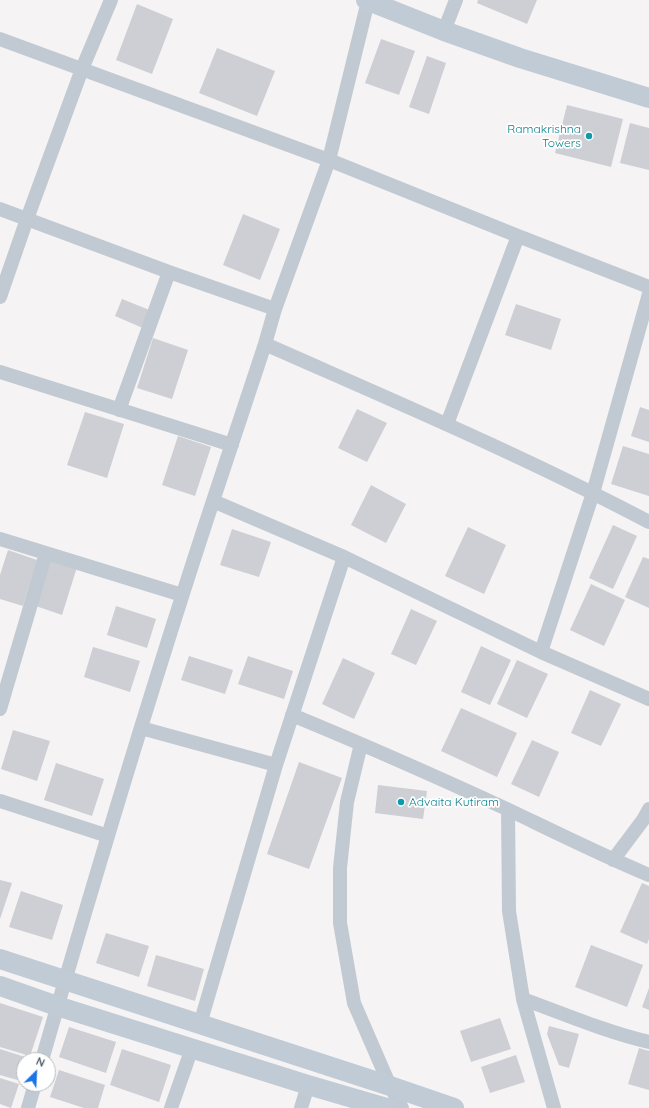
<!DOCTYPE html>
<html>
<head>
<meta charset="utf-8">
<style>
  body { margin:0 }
  #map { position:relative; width:649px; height:1108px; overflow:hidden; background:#f5f3f3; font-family:Quicksand,sans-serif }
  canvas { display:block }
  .north { position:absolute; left:16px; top:1052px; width:40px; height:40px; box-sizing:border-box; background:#fff; border:1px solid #b7bbc0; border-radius:50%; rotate:24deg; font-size:11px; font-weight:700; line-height:16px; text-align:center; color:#4a5661 }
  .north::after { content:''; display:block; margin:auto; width:14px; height:18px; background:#1a73e8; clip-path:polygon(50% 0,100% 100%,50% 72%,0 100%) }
</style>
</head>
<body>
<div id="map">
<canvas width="649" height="1108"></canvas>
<div class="north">N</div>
</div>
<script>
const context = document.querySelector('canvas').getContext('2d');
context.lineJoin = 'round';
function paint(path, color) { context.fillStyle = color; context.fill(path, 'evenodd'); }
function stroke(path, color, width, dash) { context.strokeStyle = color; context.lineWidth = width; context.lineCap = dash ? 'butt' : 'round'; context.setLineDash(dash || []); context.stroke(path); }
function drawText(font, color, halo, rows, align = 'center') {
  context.font = font + ' Quicksand,sans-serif'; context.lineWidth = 3.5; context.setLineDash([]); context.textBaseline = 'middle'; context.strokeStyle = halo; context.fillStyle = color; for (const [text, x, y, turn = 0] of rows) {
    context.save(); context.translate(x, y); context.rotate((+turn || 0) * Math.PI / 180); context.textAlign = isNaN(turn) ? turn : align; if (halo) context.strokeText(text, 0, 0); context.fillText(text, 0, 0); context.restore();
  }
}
paint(new Path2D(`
  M478,0H537L527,24L477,3Z
  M137,4L173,19L152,74L116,60Z
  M381,39L415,51L399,95L365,83Z
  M217,48L275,71L257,116L199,93Z
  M427,56L446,63L429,114L409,107Z
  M567,105L623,119L611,167L555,153Z
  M630,123L649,128V170L620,163Z
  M243,214L280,229L260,280L223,265Z
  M122,299L152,311L145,329L115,316Z
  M516,304L561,319L551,350L505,335Z
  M153,338L188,350L172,399L137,388Z
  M640,407L649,410V442L631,436Z
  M357,409L387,423L367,462L338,448Z
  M85,412L124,424L107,478L67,465Z
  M178,436L211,447L195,496L162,485Z
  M623,446L649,454V496L611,484Z
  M371,485L406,504L386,543L351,525Z
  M613,525L637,536L613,589L589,578Z
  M468,527L506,545L484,594L445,576Z
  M232,529L271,542L259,577L220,565Z
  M8,550L37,560L23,606L0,599V575Z
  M643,557L649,559V608L625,597Z
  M48,558L77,567L62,615L33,605Z
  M591,584L625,600L604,646L570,630Z
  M116,606L156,619L147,648L107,635Z
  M411,609L437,621L416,665L391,654Z
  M481,646L511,660L490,705L461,692Z
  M93,647L140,661L130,692L84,677Z
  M189,656L233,670L225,694L181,680Z
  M248,656L293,671L284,699L238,684Z
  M343,658L375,673L354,719L322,704Z
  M517,660L548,674L527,718L497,704Z
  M590,690L621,704L601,746L571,733Z
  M461,708L517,733L497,777L441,751Z
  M13,730L50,741L37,781L1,769Z
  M532,740L559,752L539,797L511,784Z
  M299,762L342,778L309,869L267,854Z
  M56,763L104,779L92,816L44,800Z
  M378,785L427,791L423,819L375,813Z
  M0,880L12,883L0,919Z
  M642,883L649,886V939L647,944L620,932Z
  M21,891L63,905L52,940L9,927Z
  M106,933L149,946L139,977L96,963Z
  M591,945L643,965L627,1007L575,987Z
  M156,955L204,969L195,1001L147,986Z
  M649,988V1010L642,1007Z
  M0,1003L43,1017L30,1056L0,1047Z
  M500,1018L511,1049L471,1062L460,1031Z
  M549,1026L579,1034L569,1068L559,1065L547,1034Z
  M69,1027L116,1042L106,1073L59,1057Z
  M639,1048L649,1051V1090L628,1084Z
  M0,1049L28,1058V1060H24V1071L21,1081L0,1075Z
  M122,1049L171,1065L159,1102L110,1085Z
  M516,1055L525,1082L490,1093L481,1067Z
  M59,1070L105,1085L98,1108H84L50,1097Z
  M0,1078L19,1084L11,1108L0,1104Z`), '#cdcfd5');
stroke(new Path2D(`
  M368,1L329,160L518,236L649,287
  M444,31L456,0
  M0,39L329,160L275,309
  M0,209L169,272L275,309L265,344L213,501
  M0,297L27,219L82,69L111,0
  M265,344C394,401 524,456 649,522
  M0,372L232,445
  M119,410L169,272
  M447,424L518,236
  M0,539L182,595
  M344,557L541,652L649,699
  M541,652L593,493L649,294
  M0,709L46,553
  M292,715C365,745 437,777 509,810C555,832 601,855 649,875
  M141,728L276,765
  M361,744L347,802L340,868V923L354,1003L390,1086L402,1108
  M0,801L108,836
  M508,810L509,911L523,999C564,1014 606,1032 649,1042
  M613,860L643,820L649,809
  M523,999L554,1108
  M42,1060C96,873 152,686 213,501L344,557L276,765L200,1024
  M28,1108L35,1084
  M171,1108L192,1048
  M301,1108L308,1085`), '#c1cad2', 14);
stroke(new Path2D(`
  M366,0L444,31L520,58L649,98
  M0,959L390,1086L454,1108
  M0,986L57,1006L308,1085L387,1108`), '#c1cbd6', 20);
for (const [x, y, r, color] of [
  [589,136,4,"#0f9aa8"],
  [401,802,4,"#0f9aa8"]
]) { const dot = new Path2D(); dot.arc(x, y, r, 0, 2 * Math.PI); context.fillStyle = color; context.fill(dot); stroke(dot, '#fff', 1.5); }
drawText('12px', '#0d838f', '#fff', [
  ["Ramakrishna",581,129],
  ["Towers",581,143],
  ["Advaita Kutiram",409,802,"left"]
], 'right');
</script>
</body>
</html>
